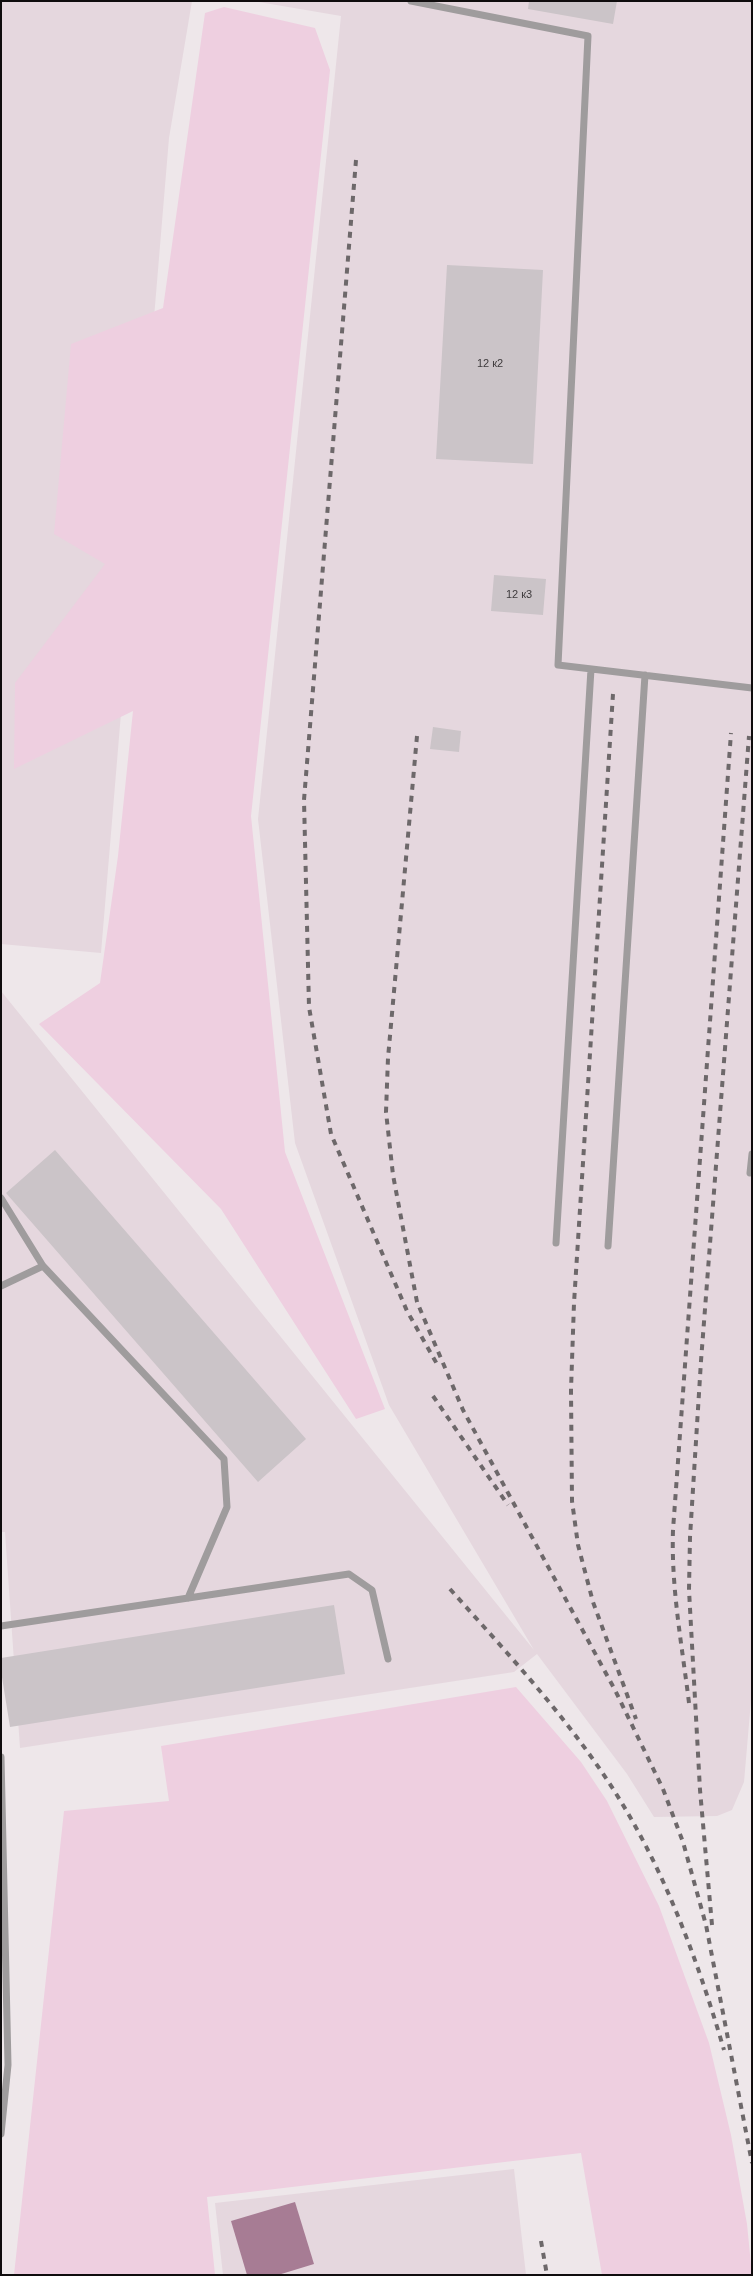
<!DOCTYPE html>
<html>
<head>
<meta charset="utf-8">
<style>
  body { margin:0 }
  #map { position:relative; width:753px; height:2276px; overflow:hidden; background:#eee7ea; font-family:Arial,sans-serif }
  canvas { display:block }
  .frame { position:absolute; inset:0; border:2px solid #0f0c0d; pointer-events:none }
</style>
</head>
<body>
<div id="map">
<canvas width="753" height="2276"></canvas>
<div class="frame"></div>
</div>
<script>
const context = document.querySelector('canvas').getContext('2d');
context.lineJoin = 'round';
function paint(path, color) { context.fillStyle = color; context.fill(path, 'evenodd'); }
function stroke(path, color, width, dash) { context.strokeStyle = color; context.lineWidth = width; context.lineCap = dash ? 'butt' : 'round'; context.setLineDash(dash || []); context.stroke(path); }
function drawText(font, color, halo, rows, align = 'center') {
  context.font = font + ' Arial,sans-serif'; context.lineWidth = 4; context.setLineDash([]); context.textBaseline = 'middle'; context.strokeStyle = halo; context.fillStyle = color; for (const [text, x, y, turn = 0] of rows) {
    context.save(); context.translate(x, y); context.rotate((+turn || 0) * Math.PI / 180); context.textAlign = isNaN(turn) ? turn : align; if (halo) context.strokeText(text, 0, 0); context.fillText(text, 0, 0); context.restore();
  }
}
paint(new Path2D(`
  M1,1H192L169,138L101,953L1,944Z
  M253,1H752V1689L744,1782L732,1810L717,1816L654,1817L627,1774L537,1654L514,1672L20,1748L5,1532H1V991L534,1650L389,1405L295,1143L258,819L341,16Z
  M514,2169L526,2275H223L215,2203Z`), '#e5d7de');
paint(new Path2D(`
  M224,7L315,28L330,70L251,816L285,1152L385,1409L356,1419L221,1209L39,1024L100,983L118,856L133,711L14,769L15,683L105,564L54,534L71,344L163,308L205,13Z
  M516,1687L581,1762L607,1801L659,1906L709,2043L731,2135L747,2224L752,2275H602L581,2153L207,2197L215,2275H14L64,1811L169,1801L161,1746Z`), '#eecfe0');
paint(new Path2D(`
  M295,2202L314,2264L278,2275H247L231,2221Z`), '#a77c94');
paint(new Path2D(`
  M529,1H617L613,24L528,9Z
  M447,265L543,270L533,464L436,459Z
  M494,575L546,579L543,615L491,611Z
  M433,727L461,731L459,752L430,749Z
  M55,1150L306,1439L258,1482L6,1193Z
  M334,1605L345,1674L10,1727L1,1671V1658Z`), '#cbc4c8');
stroke(new Path2D(`
  M411,1L588,36L558,665L752,688
  M750,1173L752,1154
  M1,1198L43,1266L224,1459L227,1507L188,1598
  M556,1243L591,669
  M608,1246L645,675
  M1,1286L43,1266
  M1,1626L349,1574L372,1590L388,1659
  M1,1757L8,2065L1,2134`), '#9f9c9d', 7);
stroke(new Path2D(`
  M356,160L304,800L309,1007L331,1134L407,1311L437,1364
  M613,694L574,1303L571,1390L572,1501L578,1545L593,1602L636,1719
  M417,736L388,1058L386,1112L393,1175L417,1302L463,1410L615,1690L663,1789L683,1842L706,1925L752,2163
  M433,1396L508,1505
  M450,1589C508,1654 568,1718 615,1792C665,1871 698,1961 724,2050
  M689,1703C682,1645 671,1588 673,1530L731,733
  M712,1925L700,1790L689,1590L690,1537L701,1361L749,736
  M541,2241L547,2275`), '#6d686a', 4, [6, 6]);
drawText('11px', '#3e3a3c', null, [
  ["12 к2",490,364],
  ["12 к3",519,595]
]);
</script>
</body>
</html>
